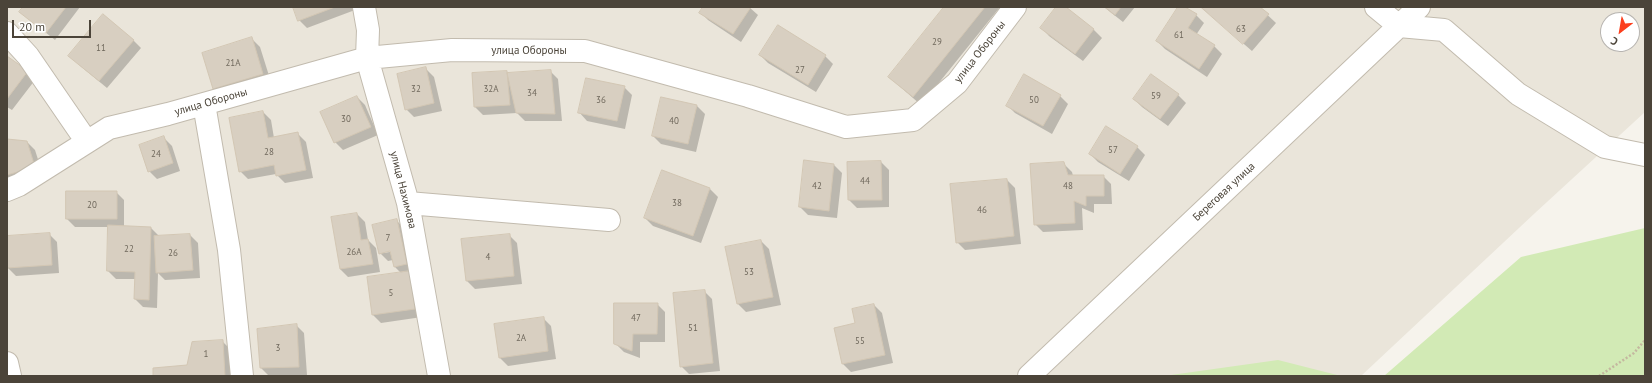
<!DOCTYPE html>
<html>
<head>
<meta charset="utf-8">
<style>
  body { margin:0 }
  #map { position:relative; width:1652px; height:383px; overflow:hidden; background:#f6f3ec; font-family:"PT Sans",sans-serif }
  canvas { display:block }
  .frame { position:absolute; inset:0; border:8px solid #4b4439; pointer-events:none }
  .north { position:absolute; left:1600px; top:12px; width:40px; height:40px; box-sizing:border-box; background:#fff; border:1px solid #b7b4b0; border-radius:50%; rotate:211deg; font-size:11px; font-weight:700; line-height:16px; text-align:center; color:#4b4439 }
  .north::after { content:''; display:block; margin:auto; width:14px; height:18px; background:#fc3f1d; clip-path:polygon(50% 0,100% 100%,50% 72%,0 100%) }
  .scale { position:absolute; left:12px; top:20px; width:79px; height:18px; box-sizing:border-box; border:2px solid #4b4439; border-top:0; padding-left:5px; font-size:12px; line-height:14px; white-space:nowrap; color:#4b4439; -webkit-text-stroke:3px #fff; paint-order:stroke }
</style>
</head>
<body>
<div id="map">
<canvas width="1652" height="383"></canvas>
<div class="frame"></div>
<div class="north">С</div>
<div class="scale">20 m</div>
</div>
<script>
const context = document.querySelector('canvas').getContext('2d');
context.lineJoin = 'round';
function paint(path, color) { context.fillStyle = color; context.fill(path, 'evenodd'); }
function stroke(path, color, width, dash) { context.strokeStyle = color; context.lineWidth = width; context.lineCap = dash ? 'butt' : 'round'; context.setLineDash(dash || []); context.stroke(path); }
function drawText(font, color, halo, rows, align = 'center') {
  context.font = font + ' "PT Sans",sans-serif'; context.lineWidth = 3.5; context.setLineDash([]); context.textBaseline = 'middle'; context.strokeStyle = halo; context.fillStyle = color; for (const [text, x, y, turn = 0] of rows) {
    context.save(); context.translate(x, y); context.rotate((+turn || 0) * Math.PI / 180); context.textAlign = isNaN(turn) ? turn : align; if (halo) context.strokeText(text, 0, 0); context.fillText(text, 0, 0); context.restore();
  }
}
paint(new Path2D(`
  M7,7H1645V112L1535,213L1361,376H7ZM1608,20H1632V44H1608Z`), '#eae5da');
paint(new Path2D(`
  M1645,228V376H1384L1521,257Z
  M1278,360L1341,376H1164Z`), '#d2eab5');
paint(new Path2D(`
  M24,7H80L55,40L20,12Z
  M294,7H363L307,28L299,20Z
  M704,7H749L758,15L741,42L708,20L700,12Z
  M945,7H1000L921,105L889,77Z
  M1057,7H1064L1094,30L1102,38L1083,61L1049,36L1042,28Z
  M1104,7H1135L1123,22Z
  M1180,7H1184L1196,15L1204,23L1196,35L1214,46L1222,54L1207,77L1165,49L1157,41Z
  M1201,7H1259L1276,23L1252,51Z
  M252,39L260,47L271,82L222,97L214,89Z
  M133,40L141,48L107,88L78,64Z
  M760,55L825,56L833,64L816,92L768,63Z
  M7,57L35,80L12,110L7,107Z
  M426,69L434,77L442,111L414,117L406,109Z
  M550,71L558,79L562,121H525L517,113L483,115L475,107L507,72L509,74Z
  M624,87L632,95L625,129L587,121L579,112Z
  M1178,95L1186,103L1168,126L1142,107L1134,99Z
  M1060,96L1068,104L1052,134L1015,113L1007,105Z
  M357,97L365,105L378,135L343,150L335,142Z
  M697,106L705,114L696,152L661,144L653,136Z
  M263,112L271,120L274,138L298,134L306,142L313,178L285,183L276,174L248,179L240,171Z
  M1106,128L1137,147L1145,155L1129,181L1098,162L1090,154Z
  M164,138L172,146L180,171L157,179L149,171Z
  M7,140L27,142L35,150L43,175L7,186Z
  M881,162L889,170V207L857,208L849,200Z
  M1063,163L1072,172L1073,176H1103L1111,184L1112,204H1094V213L1082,208L1083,230L1043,232L1035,224Z
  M834,165L842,173L837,218L808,215L800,207Z
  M1007,180L1015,188L1021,244L965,250L957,242Z
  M710,189L718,197L701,243L653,226L645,218Z
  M116,192L124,200V227L151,228L159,236L190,235L198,243L200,278L165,280L158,273L157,308L143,307L135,299V279H116L108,271L109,227H75L67,219Z
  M357,214L365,222L368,240L376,248L380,272L348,277L340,269Z
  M396,220L404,228L422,317L381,323L373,315L401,273L395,267L393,260L388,261L380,253ZM394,249L395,251L384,253V251Z
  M49,234L57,242L59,273L16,276L8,268L7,237Z
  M509,235L517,243L522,284L475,289L467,281Z
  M761,241L769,249L781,305L746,312L738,304L726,248Z
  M704,291L712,299L720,371L689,374L681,366Z
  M657,304L665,312V342H640V358L624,352L615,343Z
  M874,305L882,313L893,363L851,372L843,364L835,328L857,324Z
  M543,318L551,326L556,359L508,366L500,358Z
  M296,325L304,333L307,375L269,376L261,368Z
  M222,341L230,349L232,376H154L188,366Z`), '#0003');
const building = new Path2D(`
  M23,7H66L46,33L19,12Z
  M293,7H335L298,21Z
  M703,7H751L733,34L699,13Z
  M944,7H985L913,97L888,77Z
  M1056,7H1066L1094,29L1075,54L1040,28Z
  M1105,7H1121L1115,15Z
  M1178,7H1185L1197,14L1188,28L1215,45L1199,69L1156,41Z
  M1201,7H1260L1269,14L1243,44Z
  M103,14L134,40L99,81L68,56Z
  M778,25L826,55L808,85L759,55Z
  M252,37L263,74L213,89L202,53Z
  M7,56L28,71L7,99Z
  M426,67L434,103L405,110L397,74Z
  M551,70L555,114L516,113L507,73Z
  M507,71L510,105L474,107L472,73Z
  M1024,74L1061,95L1043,126L1006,106Z
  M1151,74L1179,94L1160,119L1133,99Z
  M586,78L625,86L617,121L578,113Z
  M357,96L371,127L334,143L320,112Z
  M661,97L697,105L688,144L652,136Z
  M263,111L268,138L298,132L306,170L276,176L274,165L239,172L229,118Z
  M1106,126L1138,146L1120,174L1089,154Z
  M164,136L173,163L148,172L139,145Z
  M7,139L27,141L35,167L7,175Z
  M804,160L834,164L829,211L799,207Z
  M881,161L882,200H848L847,162Z
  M1064,162L1068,175H1104V196H1086V206L1074,201L1075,223L1034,225L1030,164Z
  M662,170L710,188L693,236L644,218Z
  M1007,179L1014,236L956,243L950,184Z
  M66,191H117V219H66Z
  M357,213L361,240L368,239L373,264L340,269L331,217Z
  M397,219L407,264L394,267L390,251L379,254L372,225Z
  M108,225L151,227L149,300L134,299L135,272L107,271Z
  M50,233L52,265L7,268V236Z
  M190,234L193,270L156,273L154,236Z
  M510,234L514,276L466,281L461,239Z
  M761,240L773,297L737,304L725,247Z
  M410,271L415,309L372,315L367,277Z
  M705,290L713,363L680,367L673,293Z
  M614,303H658L657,334H633L632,351L614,344Z
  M874,304L885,355L842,364L834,328L855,323L852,309Z
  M544,317L548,351L499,358L494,324Z
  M297,324L299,367L260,368L257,329Z
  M223,340L225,376H153V368L187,365L192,342Z`);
paint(building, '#d8cfc1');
stroke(building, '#d3c7b4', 1);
const street = new Path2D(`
  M364,7L368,30L367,58L408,203L439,376
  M1376,7L1399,26L1444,30L1518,94L1605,147L1645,155
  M7,33L28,56L87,142
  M204,104L229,250L242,376
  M7,190L19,185L109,128L168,114L367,58L452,50L585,51L748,96L846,127L913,120L957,83L1015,7
  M408,203L609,220
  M7,363L10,376
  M1029,376L1419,7`);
stroke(street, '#c2bbae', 24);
stroke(new Path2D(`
  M1599,376L1634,353L1645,340`), '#c4b79f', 2.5, [2, 2]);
stroke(street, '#fff', 22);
drawText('9px', '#6e675b', null, [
  ["63",1241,29],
  ["61",1179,35],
  ["29",937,42],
  ["11",101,48],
  ["21А",233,63],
  ["27",800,70],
  ["32",416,89],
  ["32А",491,89],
  ["34",532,93],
  ["59",1156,96],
  ["36",601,100],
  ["50",1034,100],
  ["30",346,119],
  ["40",674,121],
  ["57",1113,150],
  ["28",269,152],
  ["24",156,154],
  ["44",865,181],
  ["42",817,186],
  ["48",1068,186],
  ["38",677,203],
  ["20",92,205],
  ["46",982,210],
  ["7",388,238],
  ["22",129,249],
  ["26А",354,252],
  ["26",173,253],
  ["4",488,257],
  ["53",749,272],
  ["5",391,293],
  ["47",636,318],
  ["51",693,328],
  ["2А",521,338],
  ["55",860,341],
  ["3",278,348],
  ["1",206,354]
]);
drawText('11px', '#4b4439', '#fff', [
  ["улица Обороны",529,51],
  ["улица Обороны",980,52,-52],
  ["улица Обороны",211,102,-16],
  ["улица Нахимова",403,190,76],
  ["Береговая улица",1224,192,-43]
]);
</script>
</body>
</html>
